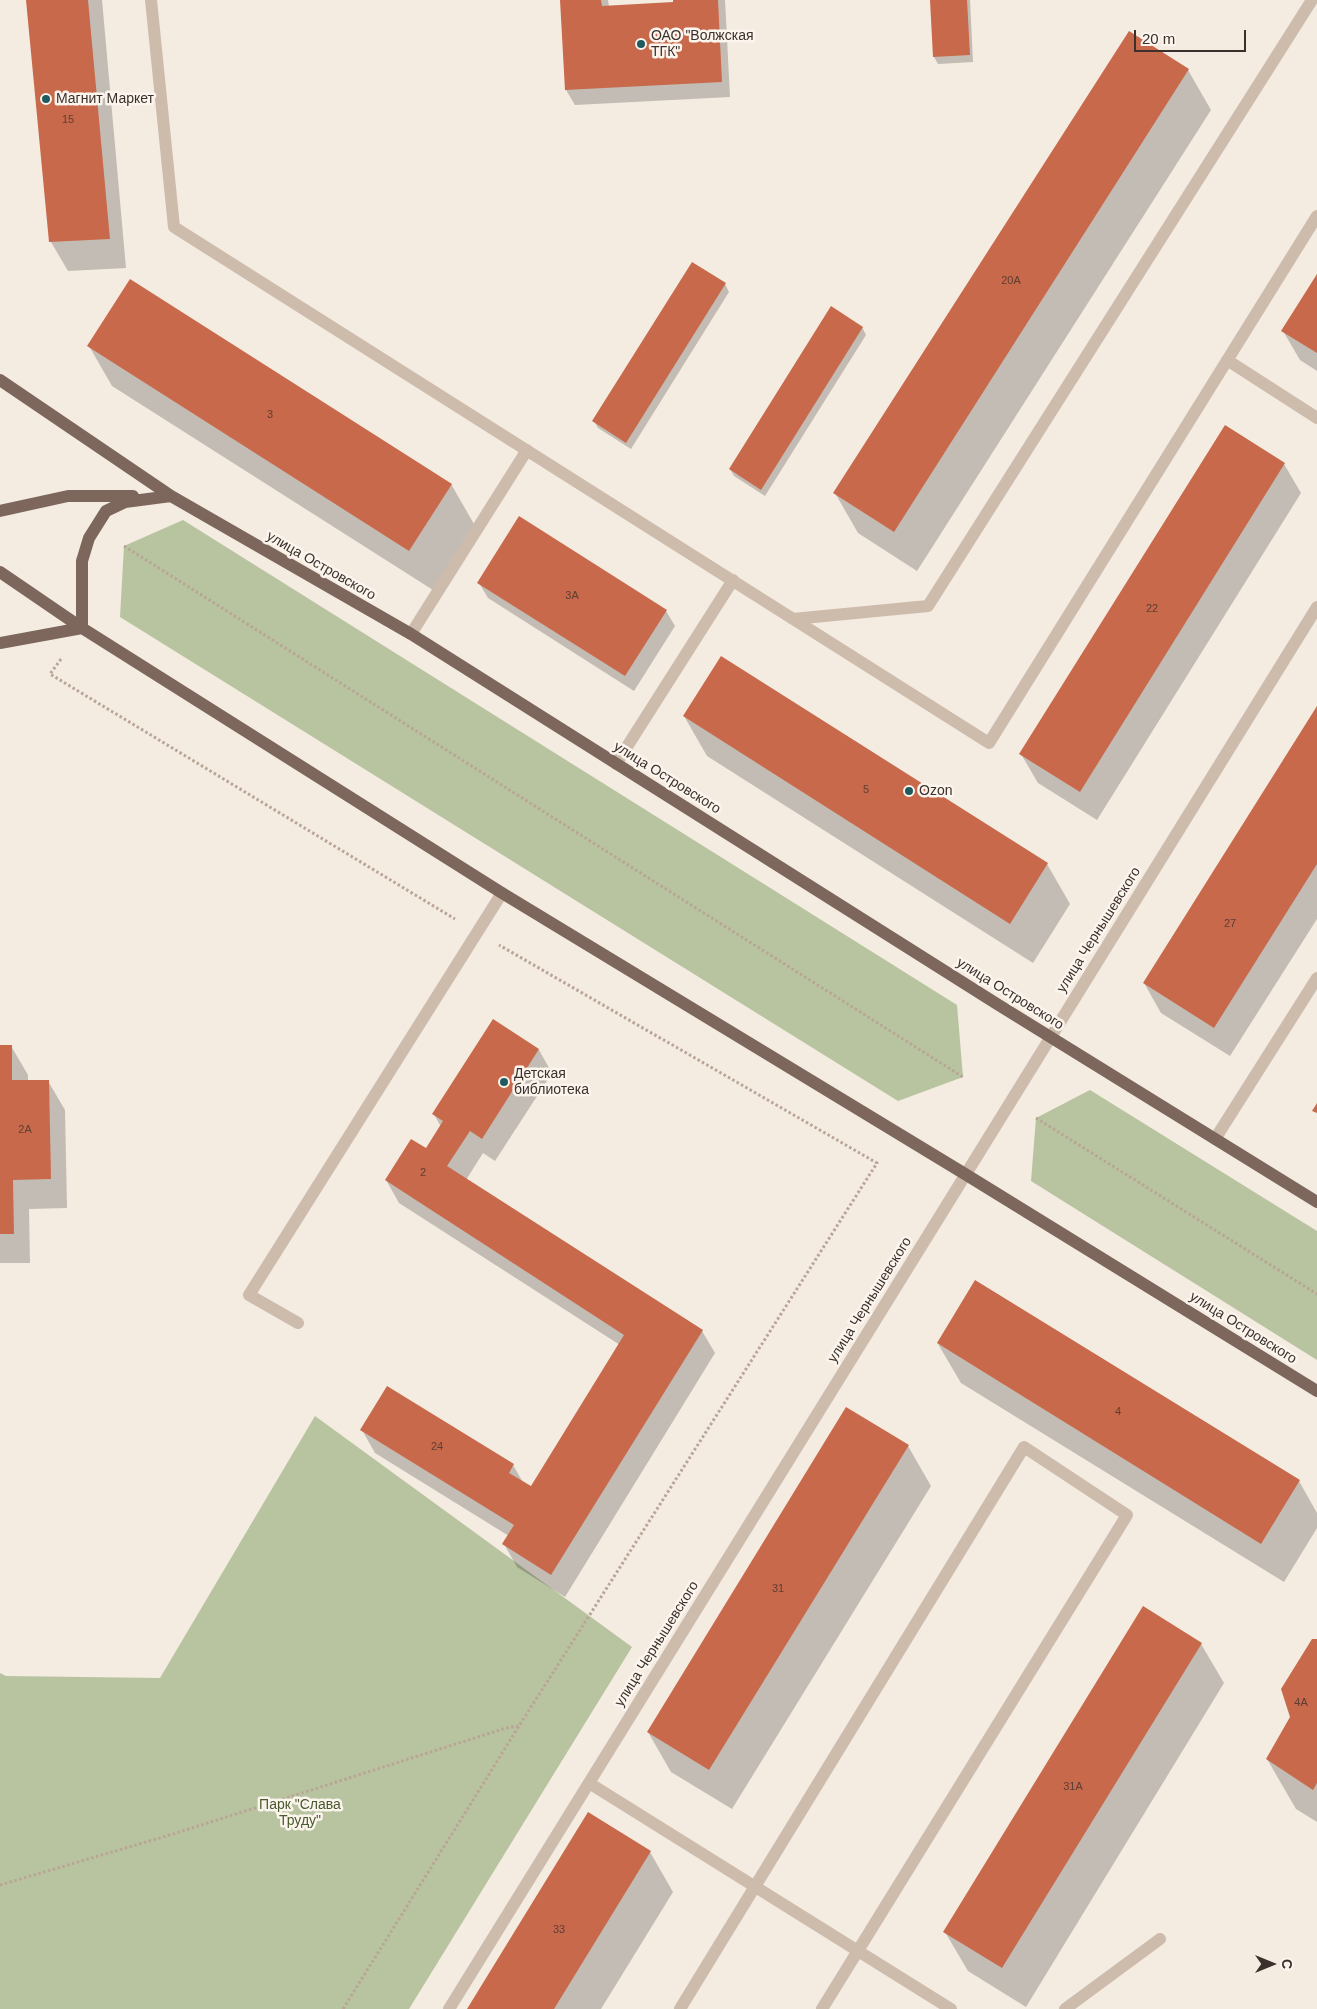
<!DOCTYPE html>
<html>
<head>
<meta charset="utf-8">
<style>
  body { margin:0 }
  #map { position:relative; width:1317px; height:2009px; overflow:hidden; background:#f4ebe1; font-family:Arial,sans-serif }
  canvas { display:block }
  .north { position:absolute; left:1247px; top:1939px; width:50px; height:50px; -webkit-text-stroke:4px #fbf5ee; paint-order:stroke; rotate:90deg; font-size:14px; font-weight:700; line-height:20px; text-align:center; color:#3b302b }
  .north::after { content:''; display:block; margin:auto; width:18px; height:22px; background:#3b302b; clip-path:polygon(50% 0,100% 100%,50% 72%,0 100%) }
  .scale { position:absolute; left:1134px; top:30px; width:112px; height:22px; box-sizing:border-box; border:2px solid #3b302b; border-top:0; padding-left:6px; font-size:15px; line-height:18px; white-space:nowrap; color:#3b302b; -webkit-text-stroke:4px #fbf5ee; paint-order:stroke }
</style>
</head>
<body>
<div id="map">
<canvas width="1317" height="2009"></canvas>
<div class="north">С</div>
<div class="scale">20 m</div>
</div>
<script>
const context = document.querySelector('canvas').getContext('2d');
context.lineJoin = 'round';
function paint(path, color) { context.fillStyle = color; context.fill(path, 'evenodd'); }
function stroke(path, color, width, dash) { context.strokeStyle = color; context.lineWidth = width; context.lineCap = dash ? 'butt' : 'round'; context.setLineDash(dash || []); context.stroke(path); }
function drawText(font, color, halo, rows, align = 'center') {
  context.font = font + ' Arial,sans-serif'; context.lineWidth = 5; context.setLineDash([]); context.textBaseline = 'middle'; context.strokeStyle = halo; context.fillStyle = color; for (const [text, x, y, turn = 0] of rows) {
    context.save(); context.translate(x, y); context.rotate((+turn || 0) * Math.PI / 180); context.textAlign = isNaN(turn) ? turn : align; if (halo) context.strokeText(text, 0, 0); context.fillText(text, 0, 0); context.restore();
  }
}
paint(new Path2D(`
  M183,520L957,1005L963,1077L898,1101L120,617L124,546Z
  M1090,1090L1317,1231V1360L1031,1181L1036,1118Z
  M315,1416L632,1647L409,2009H0V1673L6,1676L160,1678Z`), '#b8c4a0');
paint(new Path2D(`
  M27,0H102L126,268L68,271L51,242Z
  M561,0H608L609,7L675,3L674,0H725L730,97L575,105L566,90Z
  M931,0H970L973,62L938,64L934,57Z
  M1188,70L1211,110L917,571L858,533L835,493Z
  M1317,276V371L1300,360L1283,331Z
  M725,284L729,292L631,449L598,428L594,421Z
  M862,327L866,335L765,496L734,476L730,469Z
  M89,346L451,484L474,524L433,590L112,386Z
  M1225,427L1284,464L1301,493L1097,820L1038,783L1021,754Z
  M479,583L666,611L675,626L634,691L488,598Z
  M721,657L1047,864L1070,904L1033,963L707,756L684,716Z
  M1317,709V919L1230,1056L1161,1013L1144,983Z
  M493,1021L539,1050L552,1073L495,1161L483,1153L466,1180L702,1331L715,1353L565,1597L517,1567L504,1544L509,1536L375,1453L362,1430L388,1388L513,1465L524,1484L531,1488L620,1345L399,1203L386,1180L427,1149L441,1127L434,1114Z
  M0,1046H11L28,1075V1081H48L65,1110L67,1208L29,1209L30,1263H0Z
  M938,1344L1299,1481L1317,1513V1528L1284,1582L961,1383Z
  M908,1446L931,1486L732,1809L671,1772L648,1732Z
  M1317,1641V1822L1296,1809L1267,1759L1292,1717Z
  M1201,1644L1224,1683L1026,2007L968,1971L945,1932Z
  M588,1814L650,1852L673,1892L601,2009H468Z`), '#0003');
paint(new Path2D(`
  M26,0H88L110,239L49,242Z
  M560,0H601L602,6L673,2V0H718L722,82L565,90Z
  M930,0H967L970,55L933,57Z
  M1129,31L1189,69L894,532L833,493Z
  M692,262L726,283L626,443L592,421Z
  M1317,274V353L1281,331Z
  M130,279L452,484L409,551L87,346Z
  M831,306L863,327L761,490L729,469Z
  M1225,425L1285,463L1080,792L1019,754Z
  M519,516L667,610L625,676L477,583Z
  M721,656L1048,863L1010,924L683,716Z
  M1317,706V864L1214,1028L1143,983Z
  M493,1019L539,1049L482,1139L470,1131L447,1166L703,1330L551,1575L502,1544L514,1525L360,1430L387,1386L514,1464L509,1473L531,1486L624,1335L385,1180L411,1139L426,1148L443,1121L432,1114Z
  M0,1045H12V1080H49L51,1179L13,1180L14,1234H0Z
  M1317,1103V1113L1312,1111Z
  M975,1280L1300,1480L1261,1544L937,1343Z
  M846,1407L909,1445L709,1770L647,1732Z
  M1143,1606L1202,1643L1002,1968L943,1932Z
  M1312,1639H1317V1783L1313,1790L1266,1759L1290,1717L1281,1689Z
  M588,1812L651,1851L554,2009H467Z`), '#c8694b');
stroke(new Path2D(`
  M124,546L963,1077
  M61,659L50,674L455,919
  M1036,1118L1317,1294
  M0,1885L173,1834L506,1728L519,1726
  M343,2009L519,1726L877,1163L499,945`), '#b9a596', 3, [2.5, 2.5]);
stroke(new Path2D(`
  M151,0L174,227L989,743L1317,216
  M1227,360L1317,418
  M793,619L928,606L1312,0
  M411,634L527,450
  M616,764L733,580
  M1215,1139L1317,978
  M298,1323L249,1295L502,893
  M589,1783L951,2009
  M449,2009L1317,607
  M680,2009L1024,1447L1127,1515L822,2009
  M1065,2009L1160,1939`), '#cdbbac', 12);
stroke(new Path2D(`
  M0,380L171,496L411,634L997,1004L1317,1202
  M0,511L68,496H133
  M0,572L82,628L502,893L965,1174L1317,1391
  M82,628V561L89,538L106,511L125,502L171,496
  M0,643L82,628`), '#7d675c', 12);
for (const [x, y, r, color] of [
  [641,44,5,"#1f5a5e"],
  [46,99,5,"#1f5a5e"],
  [909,791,5,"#1f5a5e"],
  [504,1082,5,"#1f5a5e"]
]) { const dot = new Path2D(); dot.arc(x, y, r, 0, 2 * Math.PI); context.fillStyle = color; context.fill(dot); stroke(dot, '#fbf5ee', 2); }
drawText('11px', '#5e3e33', null, [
  ["15",68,120],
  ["20А",1011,281],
  ["3",270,415],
  ["3А",572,596],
  ["22",1152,609],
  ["5",866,790],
  ["27",1230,924],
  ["2А",25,1130],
  ["2",423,1173],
  ["4",1118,1412],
  ["24",437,1447],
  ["31",778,1589],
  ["4А",1301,1703],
  ["31А",1073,1787],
  ["33",559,1930]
]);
drawText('14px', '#3b302b', '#fbf5ee', [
  ["ОАО \"Волжская",651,36],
  ["ТГК\"",651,52],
  ["Магнит Маркет",56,99],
  ["Ozon",919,791],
  ["Детская",514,1074],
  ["библиотека",514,1090]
], 'left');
drawText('14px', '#3b302b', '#fbf5ee', [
  ["улица Островского",321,566,30],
  ["улица Островского",667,778,32],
  ["улица Чернышевского",1099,930,-58],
  ["улица Островского",1010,994,32],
  ["улица Чернышевского",870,1300,-58],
  ["улица Островского",1243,1328,32],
  ["улица Чернышевского",657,1644,-58]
]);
drawText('14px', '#4a5a2e', '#fbf5ee', [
  ["Парк \"Слава",300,1805],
  ["Труду\"",300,1821]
]);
</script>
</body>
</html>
